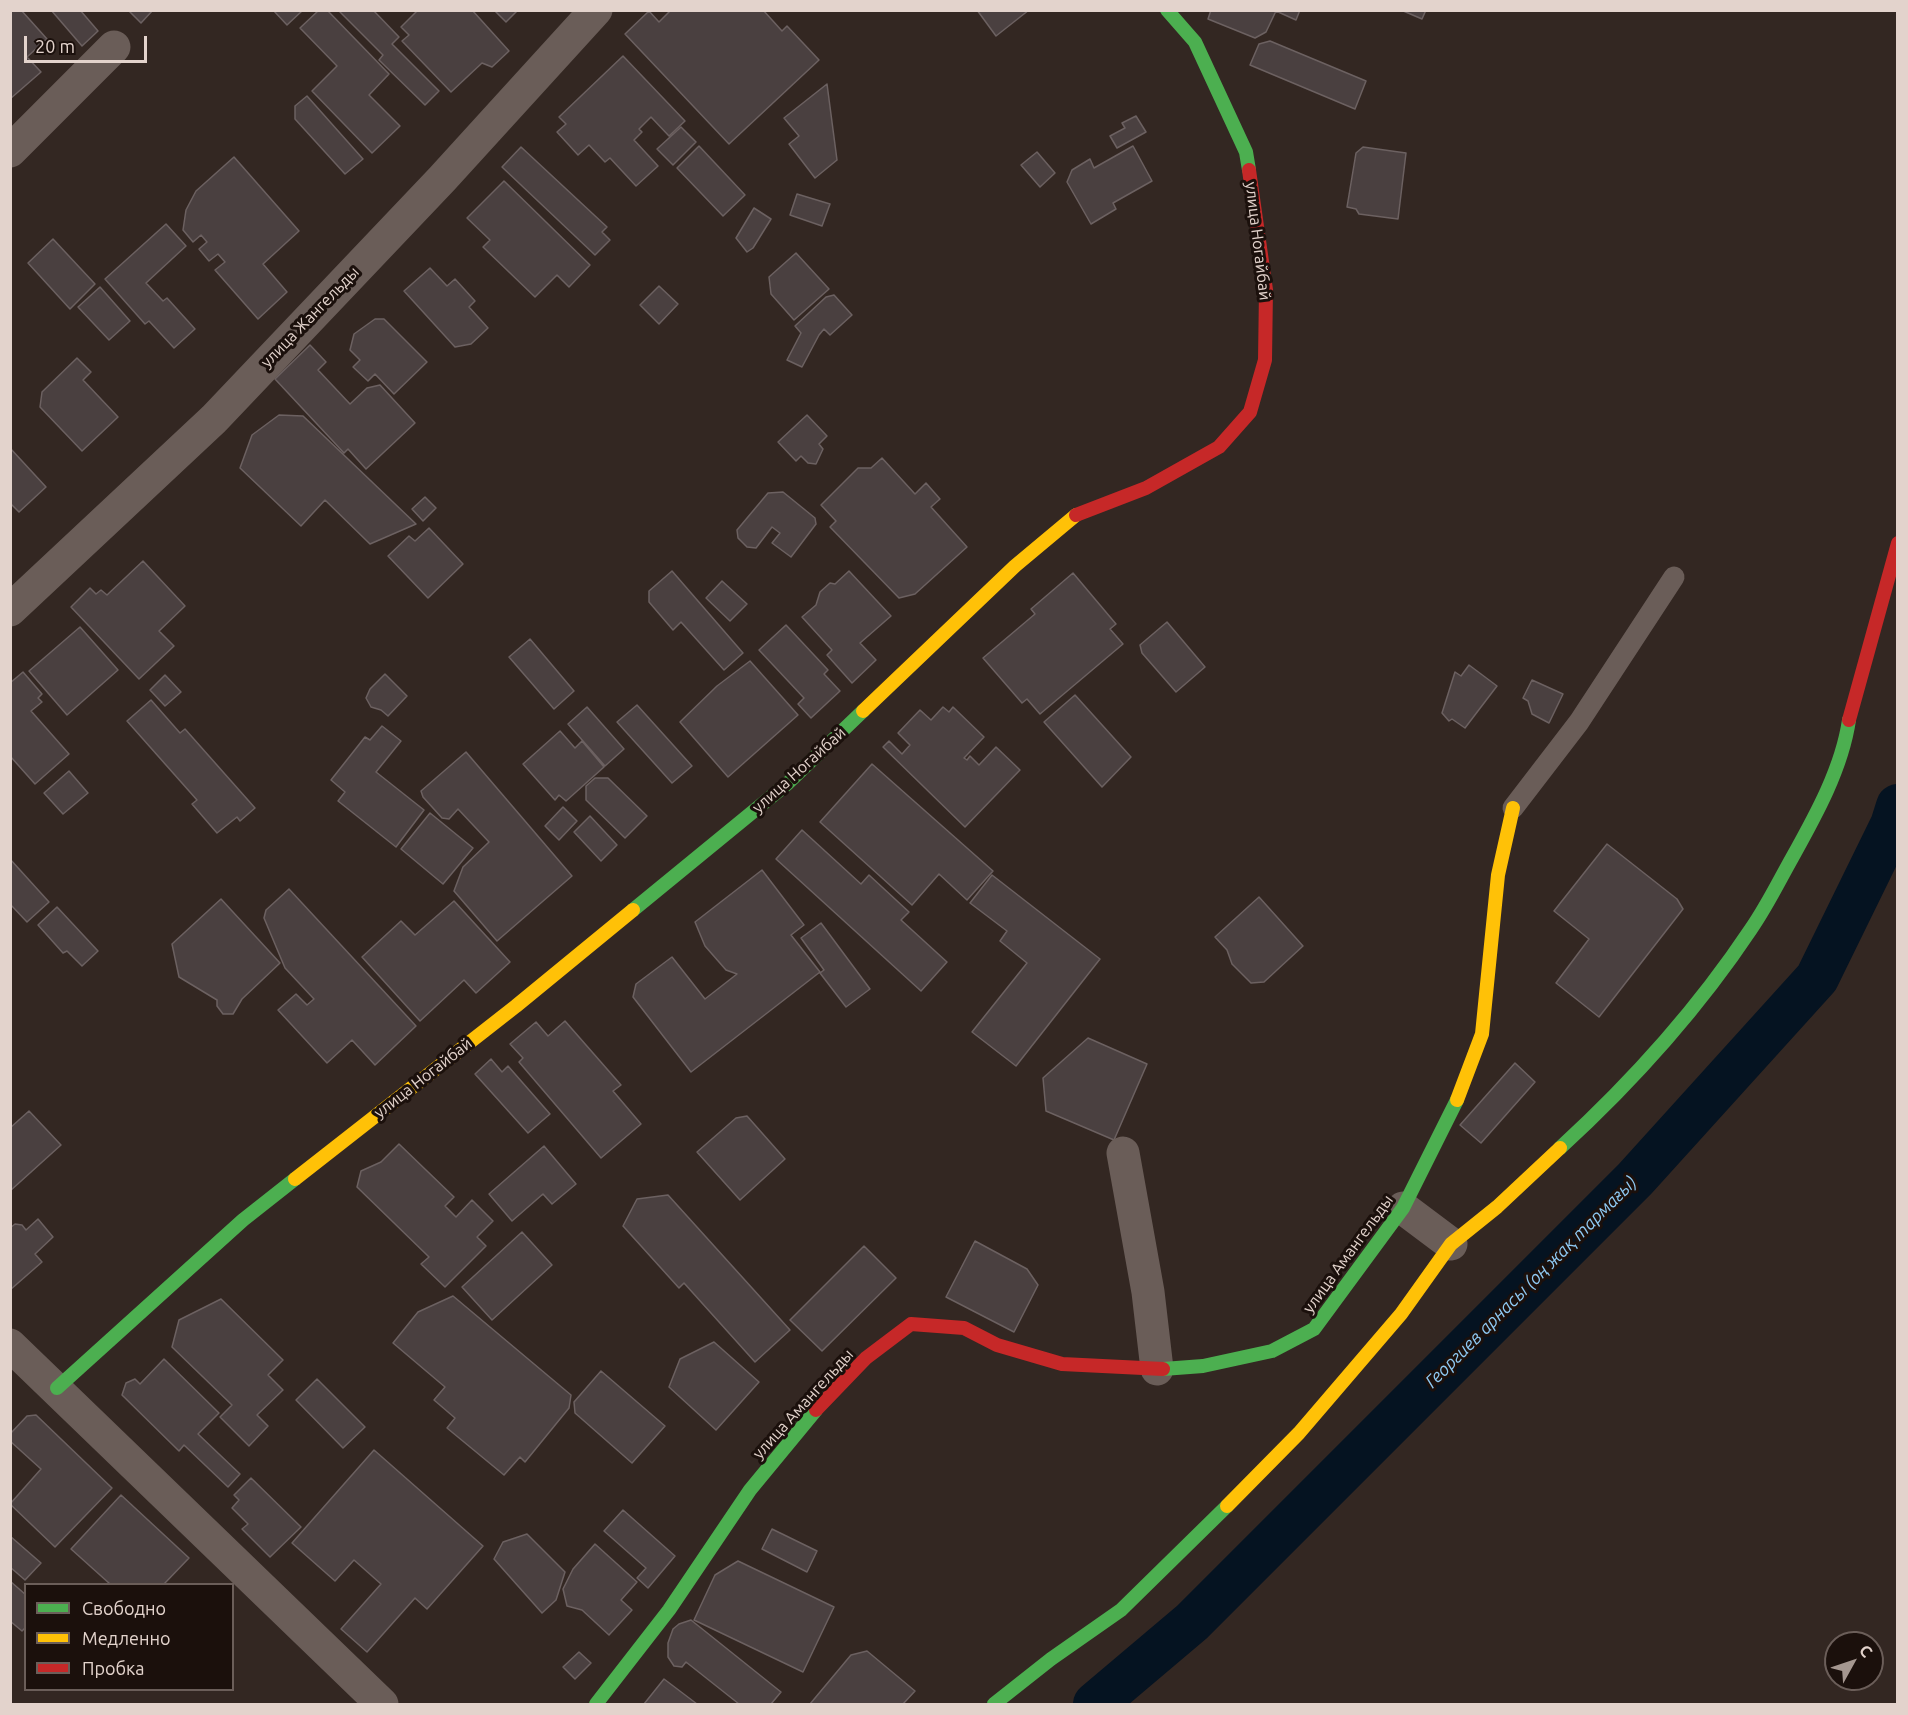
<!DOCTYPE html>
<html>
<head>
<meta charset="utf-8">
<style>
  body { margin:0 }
  #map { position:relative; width:1908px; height:1715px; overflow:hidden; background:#332722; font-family:Ubuntu,sans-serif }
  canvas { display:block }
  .frame { position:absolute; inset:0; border:12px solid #e3d3cc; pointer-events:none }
  .legend { position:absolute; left:24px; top:1583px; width:210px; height:108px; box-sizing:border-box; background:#1b100c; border:2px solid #6b5e59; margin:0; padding:8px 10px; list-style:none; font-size:18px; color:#e3d3cc }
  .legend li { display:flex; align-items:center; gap:12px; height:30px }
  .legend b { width:30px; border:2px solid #6b5e59 }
  .north { position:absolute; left:1824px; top:1631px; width:60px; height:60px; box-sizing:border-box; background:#1b100c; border:2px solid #6b5e59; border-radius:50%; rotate:50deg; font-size:16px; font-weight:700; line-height:24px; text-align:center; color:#e3d3cc }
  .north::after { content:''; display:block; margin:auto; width:21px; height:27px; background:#a59790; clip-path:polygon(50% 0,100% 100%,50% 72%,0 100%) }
  .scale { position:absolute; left:24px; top:36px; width:123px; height:27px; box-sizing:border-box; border:3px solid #e3d3cc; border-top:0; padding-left:8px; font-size:18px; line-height:21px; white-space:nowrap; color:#e3d3cc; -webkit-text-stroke:4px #1b100c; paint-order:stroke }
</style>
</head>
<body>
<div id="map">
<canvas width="1908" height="1715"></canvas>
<div class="frame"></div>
<ul class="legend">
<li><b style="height:8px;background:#4caf50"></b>Свободно</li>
<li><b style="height:8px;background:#ffc107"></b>Медленно</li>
<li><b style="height:8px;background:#c62828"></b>Пробка</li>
</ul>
<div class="north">С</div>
<div class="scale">20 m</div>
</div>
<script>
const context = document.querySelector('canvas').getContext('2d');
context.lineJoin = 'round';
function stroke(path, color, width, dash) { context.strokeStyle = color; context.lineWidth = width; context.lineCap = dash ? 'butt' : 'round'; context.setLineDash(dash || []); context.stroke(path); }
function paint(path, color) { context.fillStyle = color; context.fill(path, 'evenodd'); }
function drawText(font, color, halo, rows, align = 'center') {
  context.font = font + ' Ubuntu,sans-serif'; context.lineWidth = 6; context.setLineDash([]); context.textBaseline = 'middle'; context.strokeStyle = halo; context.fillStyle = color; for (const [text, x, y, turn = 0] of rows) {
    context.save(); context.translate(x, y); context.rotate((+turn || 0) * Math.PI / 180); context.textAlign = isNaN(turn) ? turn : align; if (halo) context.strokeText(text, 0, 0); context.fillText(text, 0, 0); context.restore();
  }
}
stroke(new Path2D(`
  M1095,1704L1192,1622L1635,1179L1817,978L1892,825L1898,806`), '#051321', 44);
const building = new Path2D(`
  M11,10H21L47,39L27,57L41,72L10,99Z
  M51,10H80L98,31L82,46Z
  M128,10H153L141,23Z
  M273,10H303L287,25Z
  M319,10H327L389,74L369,95L400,126L372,153L312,91L337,66L300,28Z
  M338,10H373L399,37L392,44L439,91L425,105L379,60L383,55Z
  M418,10H472L509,51L492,67L482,63L451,92L402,41L409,35L401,27Z
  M494,10H518L506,22Z
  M671,10H763L782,31L787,26L819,60L729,144L625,34L649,11L659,22Z
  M977,10H1029L996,36Z
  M1211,10H1300L1296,20L1276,11L1266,32L1255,38L1208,19Z
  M1401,10H1426L1422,19Z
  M1270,41L1366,81L1355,109L1250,65L1259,44Z
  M623,56L685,121L669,136L651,117L639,129L642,132L634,140L658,166L636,186L610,158L605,162L589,145L578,155L557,132L566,124L559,117Z
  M827,84L837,160L815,178L789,144L799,136L784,118Z
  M307,96L363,159L345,174L295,119V106Z
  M1136,116L1146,132L1117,148L1110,136L1125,128L1122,123Z
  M681,127L696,142L673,165L657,149Z
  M699,146L745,195L723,216L677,168Z
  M1133,146L1152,181L1113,203L1116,209L1091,224L1067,182L1072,170L1090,159L1094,168Z
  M521,147L607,227L602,232L610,240L595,255L502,167Z
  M1363,147L1406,153L1398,219L1359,214L1356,209L1347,207L1356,153Z
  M1037,152L1055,173L1040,187L1021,165Z
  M234,157L299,231L263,264L287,292L258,319L215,270L225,262L218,254L209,261L199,249L207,242L201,235L193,242L183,230L186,210L196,191Z
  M504,181L590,265L569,287L557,275L535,297L483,247L490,240L467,218Z
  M797,194L830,204L822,226L790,215Z
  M754,208L771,219L753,248L747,252L736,238Z
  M166,224L186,246L146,283L163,301L167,298L195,329L174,348L149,321L145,324L105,279Z
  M53,239L95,284L70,309L28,263Z
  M796,253L829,289L794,320L771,294L769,277Z
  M430,268L447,286L455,279L475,301L469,307L488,328L471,344L455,347L404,291Z
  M659,286L678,304L659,324L640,305Z
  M100,287L130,321L109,340L78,307Z
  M834,295L852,315L830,335L824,329L819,335L802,367L787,360L801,333L795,326L826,297Z
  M375,319H384L427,362L394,394L375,374L368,381L353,367L360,360L350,350L354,334Z
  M310,345L326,362L318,370L350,404L367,388L380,385L415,423L366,469L348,449L344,453L275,379Z
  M77,358L91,372L83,380L118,417L82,451L40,407L42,392Z
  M279,415L303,416L416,524L370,544L325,500L301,526L240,468L252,435Z
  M807,415L827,436L819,444L823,449L816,464L808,463L801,456L796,461L778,442Z
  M10,448L46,487L19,512L10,503Z
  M882,458L915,494L926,483L940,499L931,507L967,547L915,594L899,598L830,527L836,521L821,505L858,468H871Z
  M783,492L815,518L816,524L791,557L772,543L780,533L772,527L756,548L747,547L738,538L737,530L768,493Z
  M425,497L436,508L423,521L412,509Z
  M429,528L463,564L428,598L388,556L409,536L415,541Z
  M143,561L185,606L159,631L174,646L139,679L71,607L90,588L96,594L101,590L107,595Z
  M672,571L743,653L724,670L681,622L673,630L649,602V591Z
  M849,571L891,616L860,643L876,660L852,683L827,655L832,650L802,617L816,605L820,592L830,583L835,584Z
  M1073,573L1116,624L1110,629L1123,644L1040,714L1027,699L1022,703L983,658L1035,614L1031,609Z
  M722,581L747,604L730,621L706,598Z
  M1167,622L1205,667L1176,692L1142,653L1140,645Z
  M786,625L828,670L824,674L840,691L811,718L798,704L804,698L759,650Z
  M80,627L118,670L67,715L29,671Z
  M530,639L574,691L554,709L509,657Z
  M750,661L798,715L728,777L680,722L717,686Z
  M1469,665L1497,686L1465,728L1452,719L1449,721L1442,713L1455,672L1461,676Z
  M23,672L42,694L38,698L42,702L31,711L69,754L35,784L10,756V683Z
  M385,674L407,696L388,716L381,710L371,707L366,698L370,689Z
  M165,675L181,692L165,706L150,690Z
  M1532,680L1563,694L1549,723L1532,714L1528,701L1523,698Z
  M1075,695L1131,757L1102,787L1044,722Z
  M151,700L180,733L185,729L255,808L240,821L237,817L217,833L192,804L197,800L127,721Z
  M637,705L692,766L672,783L617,722Z
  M587,707L624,749L605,766L568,724Z
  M943,707L949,712L953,707L984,737L964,758L967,760L970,756L979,765L996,747L1020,770L965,827L883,747L889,741L902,754L910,745L898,733L920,710L931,720Z
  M382,726L401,741L376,772L424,810L396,847L338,801L345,792L331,780L365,737L370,740Z
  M560,731L575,748L582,741L604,767L566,801L559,795L555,800L523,764Z
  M466,752L572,876L497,941L454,891L463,867L489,842L458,809L449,819L442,818L423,797L421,791Z
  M872,764L993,871L967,900L939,874L912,905L820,822Z
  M69,771L88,793L63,814L44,793Z
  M595,778H608L647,816L625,838L586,800V786Z
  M563,807L577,821L559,840L545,826Z
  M430,813L473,848L443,884L401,849Z
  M590,816L617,845L601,861L574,832Z
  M802,830L861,884L869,875L909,912L901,920L947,962L921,991L776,859Z
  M1607,844L1677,899L1683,909L1599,1017L1556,983L1589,939L1554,911Z
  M10,859L49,902L27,922L10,904Z
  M762,870L804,925L791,935L820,972L691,1072L633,997L636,984L672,957L705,999L737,974L726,970L705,946L695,922Z
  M992,875L1100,959L1016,1066L972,1032L1027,963L1000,941L1007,931L970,903Z
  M289,889L416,1026L375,1065L352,1040L327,1063L278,1010L296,994L307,1005L314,999L285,968L264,918L266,910Z
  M1259,897L1303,946L1264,982L1251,983L1232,964L1227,950L1215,937Z
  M221,899L280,963L242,999L233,1014H223L217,1006V1000L179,977L172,944Z
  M454,901L510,962L476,993L464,980L420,1021L362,957L401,921L415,935Z
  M57,907L98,951L82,966L67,951L63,953L38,925Z
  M821,923L870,989L846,1007L820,973L824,970L801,938Z
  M565,1021L621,1085L613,1091L641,1124L601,1158L519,1062L523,1058L510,1044L536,1022L548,1036Z
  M1088,1038L1147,1064L1114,1140L1046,1111L1043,1078Z
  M491,1059L502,1072L508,1066L550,1114L528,1133L475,1074Z
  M1515,1063L1535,1082L1481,1143L1460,1125Z
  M29,1111L61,1145L10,1191V1128Z
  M747,1116L785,1159L740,1200L697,1152L736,1118Z
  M399,1144L454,1197L445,1206L456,1217L472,1200L493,1221L477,1237L486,1246L445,1287L421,1264L429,1257L357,1187L361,1171L381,1162Z
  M544,1146L576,1184L552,1204L543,1194L512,1221L489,1194Z
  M668,1195L790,1330L755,1362L684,1283L679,1288L623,1226L637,1199Z
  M38,1219L53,1237L35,1254L42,1262L10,1290V1228L15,1224L22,1225L26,1230Z
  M522,1232L552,1265L492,1320L462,1287Z
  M975,1241L1027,1269L1038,1285L1014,1332L946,1297Z
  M864,1246L896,1278L822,1351L790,1320Z
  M453,1296L571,1395L569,1408L525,1462L520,1457L504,1475L447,1428L455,1418L434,1400L445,1387L393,1343L418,1312Z
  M221,1299L283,1360L268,1375L283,1390L257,1415L268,1426L249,1446L220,1417L232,1405L172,1347L179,1320Z
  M714,1342L759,1382L716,1430L669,1387L680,1359Z
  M164,1359L219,1413L198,1434L240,1474L228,1487L184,1445L179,1451L122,1395L126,1383L135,1379L140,1384Z
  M601,1371L665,1426L632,1463L575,1413L574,1402Z
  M317,1379L365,1427L343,1448L296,1400Z
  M36,1415L112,1488L55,1547L10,1504L41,1469L10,1441V1434L27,1416Z
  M374,1450L483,1546L427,1609L415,1598L367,1652L341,1629L381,1584L354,1560L335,1581L292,1543Z
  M251,1478L301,1527L270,1557L242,1529L248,1524L232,1508L239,1500L234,1495Z
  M121,1495L189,1558L164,1584H110L71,1549Z
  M623,1510L675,1556L648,1588L637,1578L646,1568L604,1531Z
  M772,1529L817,1551L807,1572L762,1549Z
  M527,1534L565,1572L556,1600L542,1613L494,1559L503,1542Z
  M10,1536L41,1563L25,1580L10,1567Z
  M595,1544L637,1582L621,1600L632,1610L609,1635L582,1610L567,1606L563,1589L573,1569Z
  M738,1561L834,1607L803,1672L694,1620L715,1575Z
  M10,1581L26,1595V1627L22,1631L10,1621Z
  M691,1620L781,1692L771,1704H739L686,1662L682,1667L674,1666L668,1657V1643L673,1629L679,1624Z
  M867,1651L915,1691L903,1704H810L851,1655Z
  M579,1652L591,1663L575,1679L563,1667Z
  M664,1679L697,1704H644Z`);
paint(building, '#4a4040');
stroke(building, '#6c6161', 1.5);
stroke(new Path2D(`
  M1513,808L1579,722L1674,577`), '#6a5d58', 21);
stroke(new Path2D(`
  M10,151L114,47
  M10,610L214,419L442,179L596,10
  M1123,1153L1148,1292L1157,1369
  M1403,1208L1451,1244
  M10,1345L382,1704`), '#6a5d58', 33);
stroke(new Path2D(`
  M1167,10L1195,42L1246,152L1249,170
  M633,910L788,783L863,711
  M1560,1148C1632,1082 1697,1010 1751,929C1767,906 1779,881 1792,858C1816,815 1842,768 1849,720
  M1163,1369L1203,1366L1272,1351L1314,1329L1403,1208L1457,1100
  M57,1388L243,1220L295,1179
  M596,1704L669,1610L750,1490L816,1410
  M994,1704L1051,1659L1121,1610L1227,1506`), '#4caf50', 14);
stroke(new Path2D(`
  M863,711L1015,566L1076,515
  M1457,1100L1482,1034L1498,875L1513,808
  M295,1179L516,1006L633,910
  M1227,1506L1299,1433L1401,1314L1451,1244L1497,1207L1560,1148`), '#ffc107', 14);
stroke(new Path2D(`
  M1076,515L1146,488L1219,447L1250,412L1265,360L1266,290L1249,170
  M1849,720L1898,543
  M816,1410L866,1358L911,1324L964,1328L997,1345L1062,1364L1163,1369`), '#c62828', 14);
drawText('16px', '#e3d3cc', '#1b100c', [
  ["улица Ногайбай",1258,241,83],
  ["улица Жангельды",310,317,-46],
  ["улица Ногайбай",799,770,-42],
  ["улица Ногайбай",423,1078,-38],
  ["улица Амангельды",1348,1254,-54],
  ["улица Амангельды",803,1404,-48]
]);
drawText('italic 18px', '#8fcaf4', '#1b100c', [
  ["Георгиев арнасы (оң жақ тармағы)",1531,1282,-45]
]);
</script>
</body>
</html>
